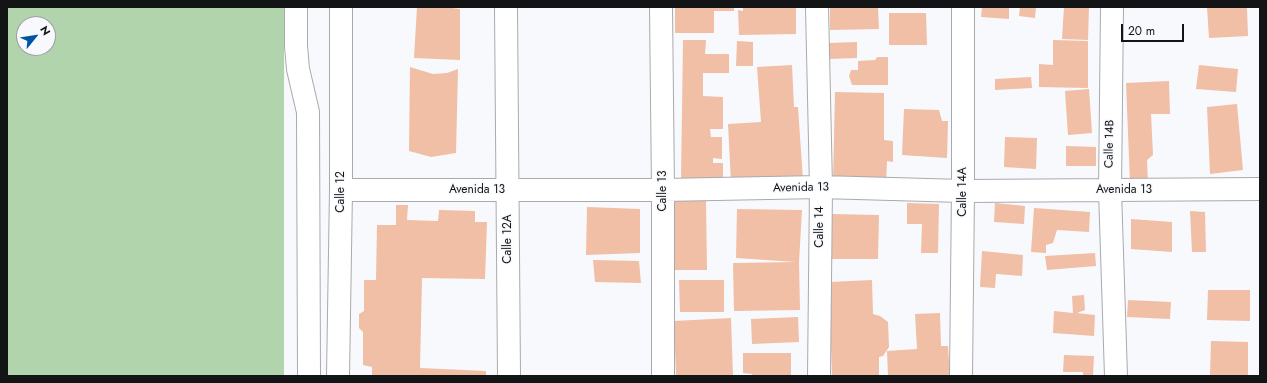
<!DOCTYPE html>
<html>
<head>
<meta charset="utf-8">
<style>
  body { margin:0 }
  #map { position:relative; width:1267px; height:383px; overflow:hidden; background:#f7f9fd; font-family:Jost,sans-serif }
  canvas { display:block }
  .frame { position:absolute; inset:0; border:8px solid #131415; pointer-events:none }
  .north { position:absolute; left:16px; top:16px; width:40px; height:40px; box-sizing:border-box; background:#f7f9fd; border:1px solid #9c9da0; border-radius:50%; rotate:60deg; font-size:11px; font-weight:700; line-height:16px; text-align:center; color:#131415 }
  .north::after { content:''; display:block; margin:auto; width:14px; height:18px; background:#0055a3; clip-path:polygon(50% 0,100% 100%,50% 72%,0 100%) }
  .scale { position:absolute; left:1121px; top:24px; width:63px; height:18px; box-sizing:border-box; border:2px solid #131415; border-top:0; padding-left:5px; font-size:12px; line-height:14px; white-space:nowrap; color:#131415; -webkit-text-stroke:3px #f7f9fd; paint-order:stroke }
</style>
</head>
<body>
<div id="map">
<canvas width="1267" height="383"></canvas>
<div class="frame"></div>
<div class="north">N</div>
<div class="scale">20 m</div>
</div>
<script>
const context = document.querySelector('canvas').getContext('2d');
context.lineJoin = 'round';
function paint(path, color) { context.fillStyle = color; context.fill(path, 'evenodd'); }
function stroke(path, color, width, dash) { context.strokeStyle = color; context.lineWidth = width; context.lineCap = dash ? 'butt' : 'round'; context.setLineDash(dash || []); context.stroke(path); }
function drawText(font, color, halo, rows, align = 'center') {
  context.font = font + ' Jost,sans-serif'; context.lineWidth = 3; context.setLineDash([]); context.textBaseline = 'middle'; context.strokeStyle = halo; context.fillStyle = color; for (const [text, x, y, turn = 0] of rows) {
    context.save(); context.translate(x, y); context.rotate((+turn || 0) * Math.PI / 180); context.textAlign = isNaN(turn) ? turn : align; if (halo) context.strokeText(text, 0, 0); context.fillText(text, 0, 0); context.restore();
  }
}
paint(new Path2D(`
  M7,7H284V376H7ZM24,24H48V48H24Z`), '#b2d4ac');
paint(new Path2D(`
  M417,7H444L460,9V60L414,58Z
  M675,7H734V11H714V33H675Z
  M743,7H796V34L739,35L738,10L743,11Z
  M830,7H878L879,29L830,30Z
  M982,7H1009V19L981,17Z
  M1020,7H1036L1035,18L1019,16Z
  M1064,7H1089L1088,40L1062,39Z
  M1207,7H1247L1248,36L1209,38Z
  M889,13H926L927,45H889Z
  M683,40H706L705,54H729V73H703V96L723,97V129H710L711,137H722V159L713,158V163H723V179H681Z
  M1053,40L1088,41V88L1039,87V64L1053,65Z
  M737,41L753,42V66H736Z
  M857,42V58L828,59V43Z
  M877,57H888V85H852L849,76L851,70H858V61L875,60Z
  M792,65L794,107H798L803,180L731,183L728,124L761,122L757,67Z
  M1199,65L1238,69L1236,92L1196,89Z
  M410,67L433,74L447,73L458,69L456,153L431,157L409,151Z
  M1031,77L1032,88L995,90V79Z
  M1169,81L1170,114H1151L1153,155L1147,160L1148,183H1130L1126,83Z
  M1089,89L1092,133L1068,135L1065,91Z
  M835,92L884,93V140L893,141V162L887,161L886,184L833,182Z
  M1237,104L1243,170L1210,174L1207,107Z
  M904,109L939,110L942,121H948L947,158L902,155Z
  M1005,137L1037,138L1036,169L1004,167Z
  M1066,146L1096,147V166H1066Z
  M672,201H706L707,270H673Z
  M907,203L939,204L938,253H921L922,224H907Z
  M995,203L1025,206L1024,224L994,222Z
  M396,205H408L407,220L438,221L439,210L475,211V222H487L485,279L422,278L420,368L486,371V376H372V367L363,365V332L359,328V314L364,311V280H376L377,225H396Z
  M587,207L640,209V253L586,255Z
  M1034,208L1090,212L1089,232L1057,230L1053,243L1046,245V253L1031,252Z
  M737,209L802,210L799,262L800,310L734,311L733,263L796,262L736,258Z
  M1190,211L1205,212L1206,252H1192Z
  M832,214L879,215L878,259H832Z
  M1131,219L1172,222V252L1131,249Z
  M982,251L1023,255L1022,276L996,274L995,288L980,287Z
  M1095,253L1096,266L1047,270L1045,256Z
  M593,260L639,261L641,283L595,282Z
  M679,280H724V312H680Z
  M872,280L873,314L880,316L888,322L889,347L883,356L879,357V376H832L829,282Z
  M1208,290H1250V321L1207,320Z
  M1084,295L1085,310L1077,313L1095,315L1094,336L1053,333L1054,311L1073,313L1072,296Z
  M1128,300L1171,302L1170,319L1127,317Z
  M940,313L941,346H948L950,376H888L887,351L917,349L915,314Z
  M798,317L799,342L752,344L751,319Z
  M731,318L733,376H676L674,321Z
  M1211,341L1248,342V376H1210Z
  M743,353H791V376H752V374L743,373Z
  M1064,355L1094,356L1093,376H1083V372H1063Z`), '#f0bfa5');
const minor = new Path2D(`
  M296,7V46L298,69L308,112L309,376
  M506,7L509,376
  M661,7L663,190V376
  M817,7L821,187L819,376
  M1112,7L1110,191L1116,376
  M341,190H663L821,187L963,191L1260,189
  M338,376L341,190V7
  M961,376L963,191V7`);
stroke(minor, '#a8aaae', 24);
stroke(minor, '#fff', 22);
drawText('12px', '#131415', '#f7f9fd', [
  ["Calle 14B",1110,144,-89],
  ["Avenida 13",801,188,-1],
  ["Avenida 13",477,190],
  ["Avenida 13",1124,190],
  ["Calle 13",663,191,-90],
  ["Calle 12",341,192,-90],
  ["Calle 14A",963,192,-90],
  ["Calle 14",820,227,-90],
  ["Calle 12A",508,239,-90]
]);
</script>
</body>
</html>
